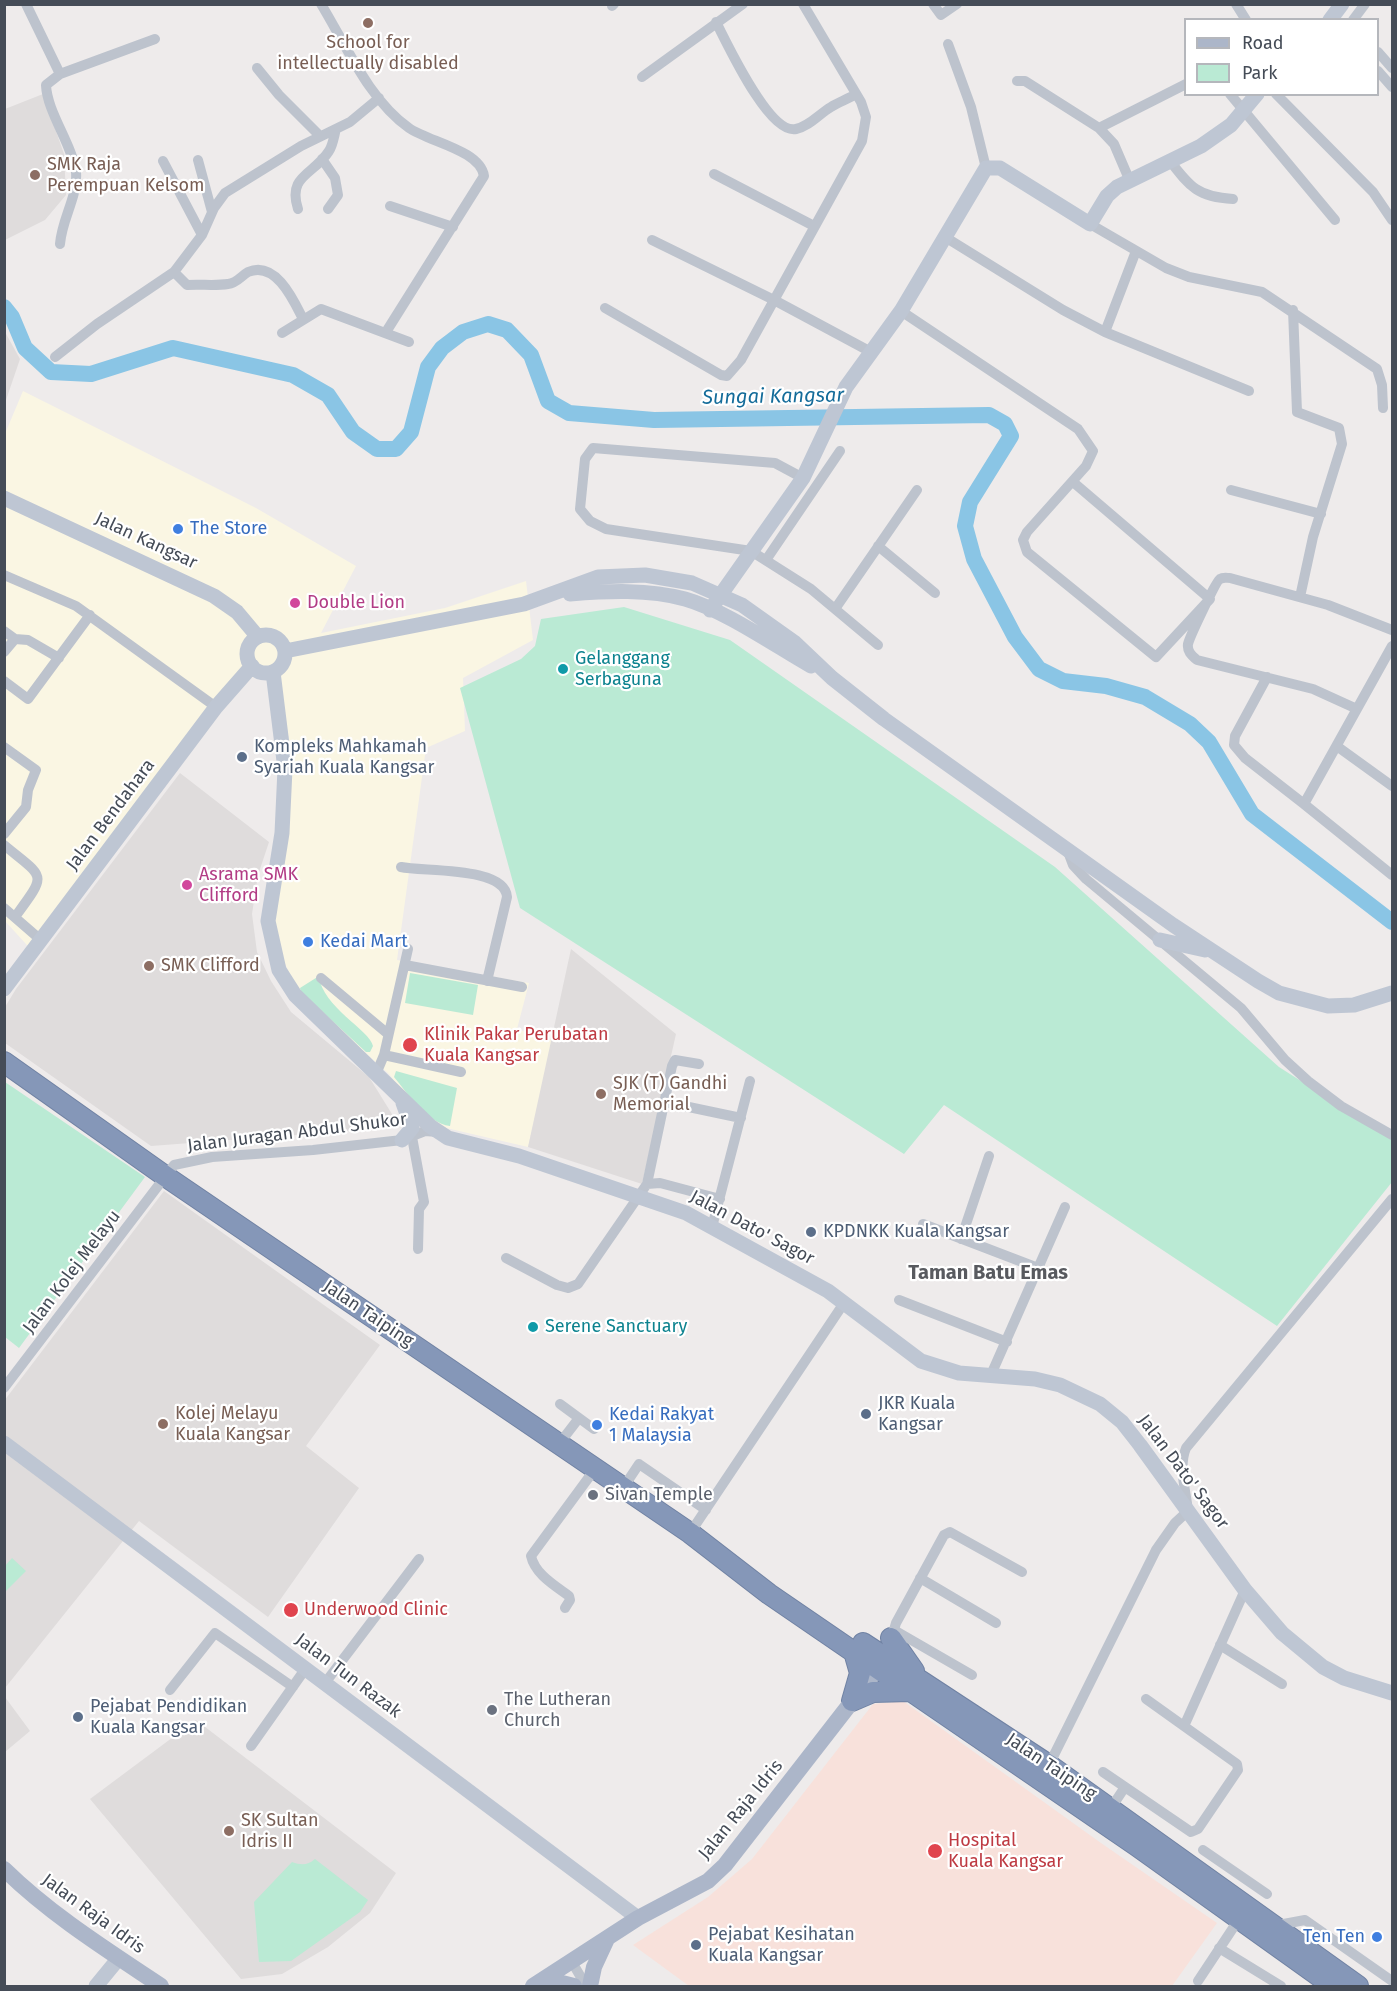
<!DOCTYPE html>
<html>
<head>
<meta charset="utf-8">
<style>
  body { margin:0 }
  #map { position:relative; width:1397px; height:1991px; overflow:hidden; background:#eeebeb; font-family:"Fira Sans",sans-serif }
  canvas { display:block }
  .frame { position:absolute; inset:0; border:6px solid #454c57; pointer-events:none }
  .legend { position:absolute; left:1184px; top:18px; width:195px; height:78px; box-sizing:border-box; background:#fff; border:2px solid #b5b7bc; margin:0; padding:8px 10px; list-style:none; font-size:18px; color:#454c57 }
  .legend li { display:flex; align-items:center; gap:12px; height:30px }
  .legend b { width:30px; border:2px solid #b5b7bc }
</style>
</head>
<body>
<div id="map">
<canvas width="1397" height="1991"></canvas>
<div class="frame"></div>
<ul class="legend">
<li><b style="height:8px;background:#acb6c9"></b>Road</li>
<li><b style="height:16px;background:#baead4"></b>Park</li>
</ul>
</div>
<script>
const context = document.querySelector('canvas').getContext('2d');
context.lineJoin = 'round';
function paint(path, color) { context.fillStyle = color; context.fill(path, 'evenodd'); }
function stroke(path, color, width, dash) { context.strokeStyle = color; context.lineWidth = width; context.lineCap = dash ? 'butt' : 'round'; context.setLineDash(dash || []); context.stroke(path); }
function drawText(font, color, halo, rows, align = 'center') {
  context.font = font + ' "Fira Sans",sans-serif'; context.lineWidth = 4.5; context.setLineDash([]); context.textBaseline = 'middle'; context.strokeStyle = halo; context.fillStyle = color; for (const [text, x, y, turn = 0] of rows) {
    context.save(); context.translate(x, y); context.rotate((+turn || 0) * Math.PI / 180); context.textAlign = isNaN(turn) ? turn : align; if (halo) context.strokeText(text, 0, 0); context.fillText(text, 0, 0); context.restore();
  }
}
paint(new Path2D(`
  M23,391L256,508L356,566L321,633L445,608L526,581L533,640L463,678L465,731L426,748L397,960L529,983L517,1029L553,1041L528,1147L442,1127L416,1108L389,1074L299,993L278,949L274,926L291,752L278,674L247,678L36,955L5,921L4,436Z`), '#faf6e3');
paint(new Path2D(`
  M43,94L64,154L66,195L45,220L5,240V109Z
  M5,332L20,359L5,403Z
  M180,773L269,842L258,875L252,914L257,952L271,981L291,1012L369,1077L400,1127L151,1146L5,1043V1007L16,989Z
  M571,949L676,1034L642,1184L528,1147Z
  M164,1191L380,1345L306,1446L359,1488L268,1617L139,1521L5,1688L4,1401Z
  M5,1697L30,1731L5,1752H4Z
  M196,1720L396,1873L370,1913L328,1947L282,1974L241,1979L90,1799Z`), '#dfdcdc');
paint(new Path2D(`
  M903,1701L1101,1843L1217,1923L1172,1986H689L633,1945L708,1897L752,1859L873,1704Z`), '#f8e1db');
paint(new Path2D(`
  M624,607L730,640L1055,867L1279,1067L1392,1139V1182L1277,1326L944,1105L904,1154L520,908L460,688L521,659L535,646L541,619Z
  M410,973L478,985L473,1015L405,1003Z
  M319,976C322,1007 370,1030 373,1046L370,1052H366L301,992L300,988Z
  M396,1071L457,1088L450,1126C427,1123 408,1094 394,1077Z
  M5,1082L145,1177L19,1348L5,1337Z
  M12,1558L26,1571L5,1592V1566Z
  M315,1859L368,1900L360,1912L291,1961L259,1962L254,1902L292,1862C301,1865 307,1866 315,1859Z`), '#baead4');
stroke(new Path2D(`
  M4,307L12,317L25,348L51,372L91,374L173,348L293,375L328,395L353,432L377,449H396L411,432L428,367L442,348L463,332L488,324L507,330L531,355L548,401L569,413L654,420L989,415L1005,424L1011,436L970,502L965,526L974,559L1015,637L1039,669L1063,681L1106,686L1145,697L1190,724L1209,742L1252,814L1392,922`), '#8ac5e5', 16);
const highway = new Path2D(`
  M4,1062L165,1176L690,1533L769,1594L1137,1846L1333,1986
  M891,1638L914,1671
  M863,1643L1049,1765L1358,1986
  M852,1701L873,1692L910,1691
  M852,1701L860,1673L854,1652`);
stroke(highway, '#7082a3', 22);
stroke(new Path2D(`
  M26,4L60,74
  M321,4C346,45 369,100 409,128C429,142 480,150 484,176L386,332
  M933,4L941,15L957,4
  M1236,4L1246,20
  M612,6L614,4
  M1353,20L1365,4
  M716,22C727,43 769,135 796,129C810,126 819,114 831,107C839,102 848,99 856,94
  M948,44L971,107L986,168
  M1378,52L1392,68
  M257,68L279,95L320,136
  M1378,71L1392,87
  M642,77L743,4
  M1017,81H1025L1099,128L1114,144L1129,179
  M1230,94L1335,220
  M1276,94L1373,192L1392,220
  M1099,128L1186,84
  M322,159L335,178L338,195L328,209
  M198,160L212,212
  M163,161L202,235
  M1170,161C1190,187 1198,197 1233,199
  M714,174L814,226
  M390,206L453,227
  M298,209C287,175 314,175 329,151C333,145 334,136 336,129
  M1090,224L1166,268L1189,277L1262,292L1377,369L1382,385L1383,408
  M945,237L1063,310L1105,332L1249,391
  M652,240L774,300L871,352
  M60,244C62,218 78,197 76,172C72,144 47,112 46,85L60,74L155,39
  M174,272L187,285C200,284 215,286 228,284C237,283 241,276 248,272C276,260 294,301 303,319
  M605,308L721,375L727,376L741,360L862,141L866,117L861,102L803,4
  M1293,310L1297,412L1339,428L1342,444L1313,537L1300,597
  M901,311L1078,429L1093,451L1086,466L1027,532L1023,540L1027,552L1156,657L1210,599L1073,482
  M1105,332L1136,251
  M282,333L321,309L409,342
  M55,357L97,324L174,272L202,235L214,208L225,193L301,146L350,122L379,98
  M803,478L775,463L593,448L585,459L580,509L590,521L606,529L751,551L811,589L878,645
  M1231,490L1321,514
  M878,546L935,593
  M766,560L840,451
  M4,575L76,606L216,707
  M835,609L917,490
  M4,631L15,639
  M1392,646L1304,804L1392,875
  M4,652L15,639L28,640L59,658
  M1267,677L1235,736L1234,745L1245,758L1304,804
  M4,681L28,699L90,615
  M1357,709L1313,689L1197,660C1191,655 1187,651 1188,644C1190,636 1216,581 1220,579C1223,577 1227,578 1230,578L1328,605L1392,630
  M4,747L36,770L28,790L26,807L4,834
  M1338,747L1392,786
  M4,845C45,879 48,872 15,917
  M1067,849L1073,865L1086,879L1241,1008L1285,1060L1308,1081L1341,1106L1392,1135
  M401,867C423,872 505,866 507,897L487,981
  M4,908L42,941
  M405,965L522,987
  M321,978L388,1034
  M384,1055L461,1072
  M376,1074L384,1055L408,949
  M665,1102L741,1118
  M412,1137L424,1202L419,1209L418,1249
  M647,1184L672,1066L675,1060L699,1064
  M923,1224L1038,1268
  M712,1227L750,1081
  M961,1239L989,1156
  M506,1258L557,1285L568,1288L578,1284L647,1184L660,1183L720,1199
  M899,1300L1007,1342
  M990,1377L1065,1207
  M4,1388L174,1165L212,1157L313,1150L402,1140L425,1131L438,1132
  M560,1404L594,1429
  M559,1444L579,1418
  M623,1488L639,1464L706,1510
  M690,1533L844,1303
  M920,1578L996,1623
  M565,1608L570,1600L569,1596C554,1585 535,1574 531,1556L595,1469
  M894,1630L972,1675
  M891,1640L896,1623L944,1535L950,1532L1022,1572
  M1220,1645L1282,1684
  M325,1683L419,1559
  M170,1690L215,1633L293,1687
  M1185,1724L1245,1590
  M251,1746L306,1668
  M1049,1765L1156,1550L1175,1523L1188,1511C1186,1490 1178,1468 1186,1448L1392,1199
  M1103,1772L1191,1832L1198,1829L1238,1770L1237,1764L1146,1699
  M1111,1808L1125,1787
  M1203,1850L1267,1894
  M1273,1926L1305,1920L1392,1981
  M1219,1948L1281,1986
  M572,1962L586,1986
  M1198,1981L1239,1919`), '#bdc3cd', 10);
stroke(new Path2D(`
  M1330,20L1342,4
  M4,498L214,596L237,612L258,637
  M570,594C608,591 648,589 685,599C724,610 774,645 811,666
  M710,610L803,478L846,387L901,311L986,168H1000L1090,224L1107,196L1117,187L1201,146L1231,125L1257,94
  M247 654a19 19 0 1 1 38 0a19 19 0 1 1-38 0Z
  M285,651L524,604L598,577L645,575L692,583L742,605L794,642L832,678L884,719L1173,925L1258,981L1279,993L1328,1006L1354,1005L1392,993
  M273,672L285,769L282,833L268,921L279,970L295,995L430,1126L448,1138L519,1156L686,1213L828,1291L921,1361L959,1373L1035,1379L1060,1385L1100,1404L1122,1422L1140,1445L1245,1590L1282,1633L1323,1667L1344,1678L1392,1693
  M1160,940L1205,950
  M4,989L216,707L252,666
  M402,1140L412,1128L403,1103
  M4,1443L638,1918
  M96,1986L119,1958`), '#bec6d3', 15);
stroke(new Path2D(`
  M4,1869C51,1915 107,1950 161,1986
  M540,1985L558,1982L574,1986
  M533,1986L638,1918L708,1881L725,1865L885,1659
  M590,1986L594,1967L607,1939`), '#acb6c9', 16);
stroke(highway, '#8597b8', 20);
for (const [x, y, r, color] of [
  [368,23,6,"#8d6e63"],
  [35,175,6,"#8d6e63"],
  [178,529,6,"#3f7fe0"],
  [295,603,6,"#d1479c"],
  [563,669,6,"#0f9aa8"],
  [242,757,6,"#5c6f8a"],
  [187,885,6,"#d1479c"],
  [308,942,6,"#3f7fe0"],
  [149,966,6,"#8d6e63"],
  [410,1045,8,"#e0444e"],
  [601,1094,6,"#8d6e63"],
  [811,1232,6,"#5c6f8a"],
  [533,1327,6,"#0f9aa8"],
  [866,1414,6,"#5c6f8a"],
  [163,1424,6,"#8d6e63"],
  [597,1425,6,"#3f7fe0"],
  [593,1495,6,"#6b7280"],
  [291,1610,8,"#e0444e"],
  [492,1710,6,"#6b7280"],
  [78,1717,6,"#5c6f8a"],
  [229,1831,6,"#8d6e63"],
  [935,1851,8,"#e0444e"],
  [1377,1937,6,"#3f7fe0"],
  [696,1945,6,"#5c6f8a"]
]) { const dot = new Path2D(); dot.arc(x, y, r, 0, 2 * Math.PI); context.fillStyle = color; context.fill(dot); stroke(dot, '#fff', 2); }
drawText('18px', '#785e54', '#fff', [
  ["School for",368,43,"center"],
  ["intellectually disabled",368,64,"center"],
  ["SMK Raja",47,165],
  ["Perempuan Kelsom",47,186],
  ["SMK Clifford",161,966],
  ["SJK (T) Gandhi",613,1084],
  ["Memorial",613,1105],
  ["Kolej Melayu",175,1414],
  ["Kuala Kangsar",175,1435],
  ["SK Sultan",241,1821],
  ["Idris II",241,1842]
], 'left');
drawText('18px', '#366cbe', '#fff', [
  ["The Store",190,529],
  ["Kedai Mart",320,942],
  ["Kedai Rakyat",609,1415],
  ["1 Malaysia",609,1436],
  ["Ten Ten",1365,1937,"right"]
], 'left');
drawText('18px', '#454c57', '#fff', [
  ["Jalan Kangsar",146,541,25],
  ["Jalan Bendahara",111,815,-53],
  ["Jalan Juragan Abdul Shukor",297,1133,-7],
  ["Jalan Dato' Sagor",752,1228,28],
  ["Jalan Kolej Melayu",72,1272,-53],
  ["Jalan Taiping",368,1314,34],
  ["Jalan Dato' Sagor",1183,1472,53],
  ["Jalan Tun Razak",348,1676,37],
  ["Jalan Taiping",1051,1767,34],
  ["Jalan Raja Idris",741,1810,-51],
  ["Jalan Raja Idris",93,1914,36]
]);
drawText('18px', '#b23c85', '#fff', [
  ["Double Lion",307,603],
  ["Asrama SMK",199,875],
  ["Clifford",199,896]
], 'left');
drawText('18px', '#0d838f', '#fff', [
  ["Gelanggang",575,659],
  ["Serbaguna",575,680],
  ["Serene Sanctuary",545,1327]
], 'left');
drawText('18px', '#4e5e75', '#fff', [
  ["Kompleks Mahkamah",254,747],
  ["Syariah Kuala Kangsar",254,768],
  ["KPDNKK Kuala Kangsar",823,1232],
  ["JKR Kuala",878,1404],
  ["Kangsar",878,1425],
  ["Pejabat Pendidikan",90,1707],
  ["Kuala Kangsar",90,1728],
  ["Pejabat Kesihatan",708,1935],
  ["Kuala Kangsar",708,1956]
], 'left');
drawText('18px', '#be3a42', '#fff', [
  ["Klinik Pakar Perubatan",424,1035],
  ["Kuala Kangsar",424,1056],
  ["Underwood Clinic",304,1610],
  ["Hospital",948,1841],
  ["Kuala Kangsar",948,1862]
], 'left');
drawText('18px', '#5b616d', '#fff', [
  ["Sivan Temple",605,1495],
  ["The Lutheran",504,1700],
  ["Church",504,1721]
], 'left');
drawText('italic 20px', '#146c9a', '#fff', [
  ["Sungai Kangsar",773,397,-1]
]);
drawText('bold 20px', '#585a5f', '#fff', [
  ["Taman Batu Emas",988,1273]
]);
</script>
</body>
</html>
